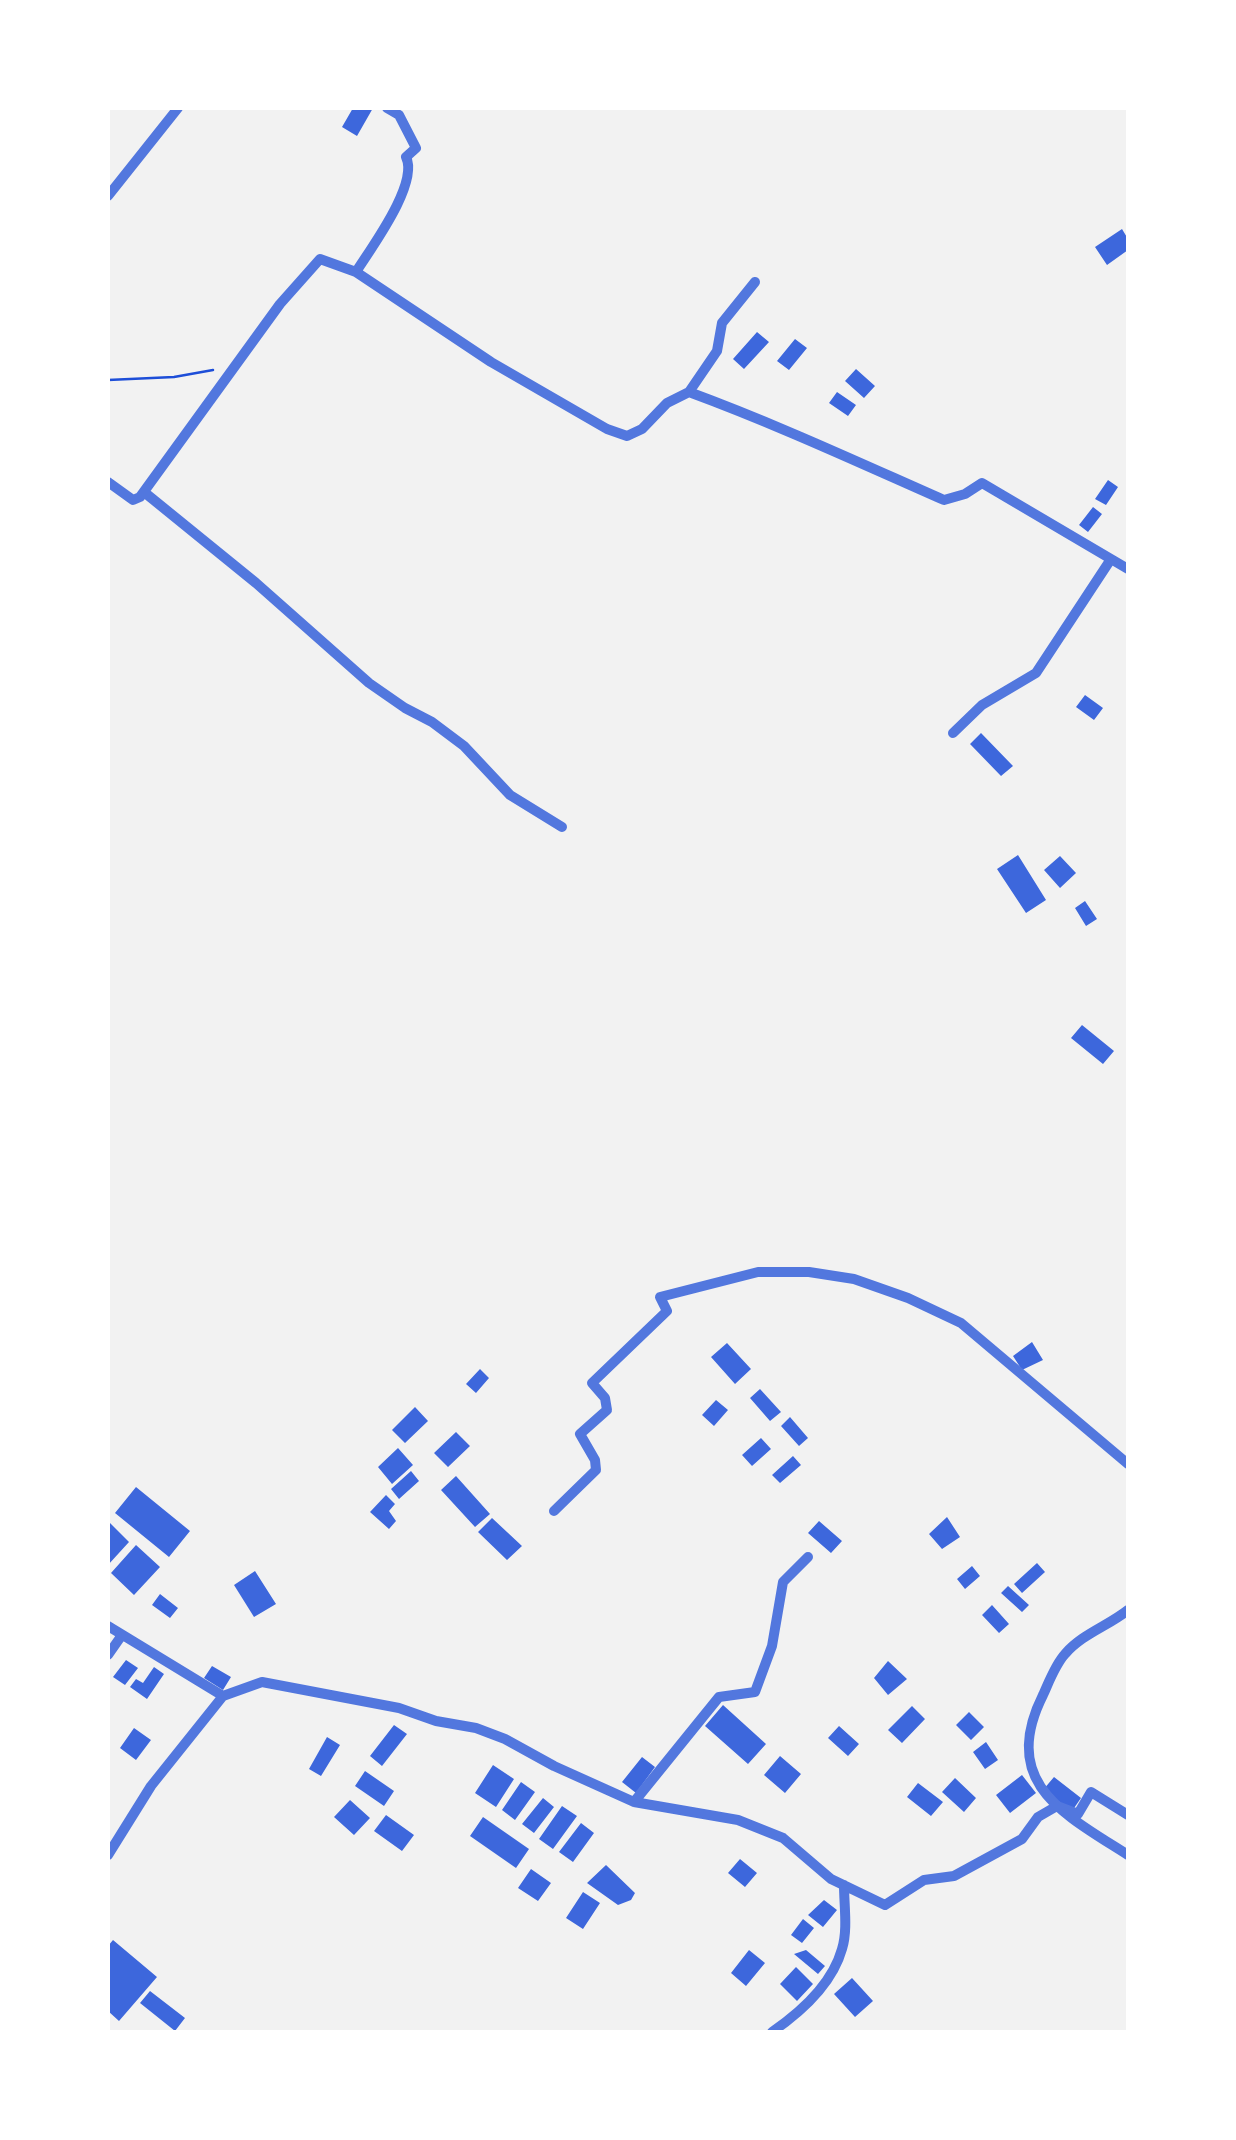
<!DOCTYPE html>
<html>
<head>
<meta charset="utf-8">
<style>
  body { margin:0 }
  #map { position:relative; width:1236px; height:2140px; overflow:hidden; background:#f2f2f2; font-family:"Titillium Web",sans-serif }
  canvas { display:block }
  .frame { position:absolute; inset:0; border:110px solid #fff; pointer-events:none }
</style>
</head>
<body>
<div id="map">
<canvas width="1236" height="2140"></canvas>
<div class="frame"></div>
</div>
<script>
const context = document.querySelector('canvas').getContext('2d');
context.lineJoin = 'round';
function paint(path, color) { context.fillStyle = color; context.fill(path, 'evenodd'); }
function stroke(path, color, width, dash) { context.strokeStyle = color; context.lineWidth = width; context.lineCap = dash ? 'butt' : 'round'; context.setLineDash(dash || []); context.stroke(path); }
paint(new Path2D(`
  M353,108H373L357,136L342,127Z
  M1122,229L1128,239V250L1107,265L1095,247Z
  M757,332L769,342L744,369L733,359Z
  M795,339L807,348L789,370L777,361Z
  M856,369L875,386L864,398L845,381Z
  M837,392L856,405L848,416L829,403Z
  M1108,480L1118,487L1106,505L1095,499Z
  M1093,507L1102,514L1088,532L1079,525Z
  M1085,695L1103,708L1094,720L1076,707Z
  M981,733L1013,766L1001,776L970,744Z
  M1018,855L1046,900L1026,913L997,869Z
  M1060,856L1076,873L1060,888L1044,870Z
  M1085,901L1097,919L1086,926L1075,908Z
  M1082,1025L1114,1051L1103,1064L1071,1038Z
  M1032,1342L1043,1360L1022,1370L1013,1356Z
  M727,1343L751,1369L735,1384L711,1357Z
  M480,1369L489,1378L476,1393L466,1384Z
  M760,1389L781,1412L770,1421L750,1398Z
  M716,1400L728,1410L714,1426L702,1415Z
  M415,1407L428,1421L405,1443L392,1430Z
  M790,1417L808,1438L799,1446L781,1426Z
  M456,1432L470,1446L448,1467L434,1453Z
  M761,1438L771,1449L752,1466L742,1455Z
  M398,1448L413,1465L392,1484L378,1467Z
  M793,1456L801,1465L780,1483L772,1475Z
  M411,1471L419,1481L399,1499L391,1489Z
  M456,1476L490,1514L475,1527L441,1490Z
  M136,1487L190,1531L169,1557L115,1513Z
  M386,1495L395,1504L389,1511L396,1521L389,1529L370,1512Z
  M947,1517L960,1537L942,1549L929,1534Z
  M492,1518L522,1546L507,1560L478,1532Z
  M108,1521L129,1542L108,1565Z
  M819,1521L842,1541L831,1553L808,1533Z
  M136,1545L160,1567L134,1595L111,1573Z
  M1037,1563L1045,1572L1022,1593L1014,1584Z
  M972,1566L980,1576L965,1589L957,1579Z
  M255,1571L276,1604L254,1617L234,1585Z
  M1008,1586L1029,1605L1022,1612L1001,1593Z
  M160,1594L178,1608L170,1618L152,1605Z
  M992,1605L1009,1624L999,1633L982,1615Z
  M126,1660L138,1668L125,1685L113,1677Z
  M888,1661L907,1679L888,1695L874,1678Z
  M212,1666L231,1677L223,1690L204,1678Z
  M154,1667L164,1674L147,1699L130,1687L136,1679L143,1683Z
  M723,1705L766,1744L748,1764L705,1726Z
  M912,1706L925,1719L902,1743L888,1730Z
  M969,1712L984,1727L971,1740L956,1725Z
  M394,1725L407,1734L382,1766L370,1756Z
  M839,1726L859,1744L848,1756L828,1738Z
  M134,1728L151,1740L136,1760L120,1748Z
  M327,1737L340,1745L321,1776L309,1769Z
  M986,1742L998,1760L985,1769L973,1752Z
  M780,1756L801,1774L785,1793L764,1775Z
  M642,1757L655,1767L636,1793L622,1782Z
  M493,1765L514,1779L496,1807L475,1793Z
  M365,1771L394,1791L384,1806L355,1786Z
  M1022,1775L1036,1793L1010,1813L996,1795Z
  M1054,1777L1081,1798L1072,1811L1043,1790Z
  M955,1778L976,1798L964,1812L942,1792Z
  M521,1782L535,1792L515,1820L502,1810Z
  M918,1783L943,1802L931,1816L907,1797Z
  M543,1798L554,1807L534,1833L522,1824Z
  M350,1800L370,1818L354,1835L334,1817Z
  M562,1806L577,1816L553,1849L539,1839Z
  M386,1815L414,1835L402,1851L374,1831Z
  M483,1817L529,1849L516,1868L470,1836Z
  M581,1823L594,1833L573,1862L559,1852Z
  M740,1859L757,1873L745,1887L728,1873Z
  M606,1865L635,1893L631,1900L618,1905L587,1883Z
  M531,1869L551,1883L538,1901L518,1888Z
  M583,1892L600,1903L583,1929L566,1918Z
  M824,1900L837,1910L823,1927L808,1915Z
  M803,1919L814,1928L802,1943L791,1935Z
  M113,1940L157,1977L119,2021L108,2011V1946Z
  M749,1950L765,1963L746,1986L731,1973Z
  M806,1950L825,1966L818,1974L794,1954Z
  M796,1967L813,1984L797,2001L780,1984Z
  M852,1978L873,2001L855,2017L834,1994Z
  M150,1991L185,2018L175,2031L140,2003Z`), '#3d67dc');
stroke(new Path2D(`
  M108,380L174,377L213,370`), '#1d4ed8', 2.5);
stroke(new Path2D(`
  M108,196L178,108
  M356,272C371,248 419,184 406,157L416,148L399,115L387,108
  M689,392L717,351L722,323L755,282
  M108,482L133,500L140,497L280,304L320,259L356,272L491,362L607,429L627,436L642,429L667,403L689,392C776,424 860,463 944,500L965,494L982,483L1111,559
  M144,492L256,583L369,683L405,708L432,722L464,746L510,795L562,827
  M953,733L982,705L1036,673L1111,559L1128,569
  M554,1511L596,1470L595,1460L580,1434L607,1410L605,1398L592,1383L667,1311L660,1297L758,1272H809L854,1279L908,1298L961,1323L1128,1464
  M1128,1610C1108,1626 1082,1634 1065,1654C1055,1665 1049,1682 1043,1695C999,1783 1064,1814 1128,1855
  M108,1626L223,1696L262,1682L399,1708L436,1721L476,1728L505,1739L554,1766L634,1802L738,1820L783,1838L831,1879L885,1905L924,1880L954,1876L1022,1839L1038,1817L1057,1806L1078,1814L1091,1792L1128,1815
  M108,1655L122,1635
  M634,1802L719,1697L755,1692L772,1646L783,1582L808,1557
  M108,1855L151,1786L223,1696
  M772,2032C801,2012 832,1985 842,1949C848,1930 844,1905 844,1885`), '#5277de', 10);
</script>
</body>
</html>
